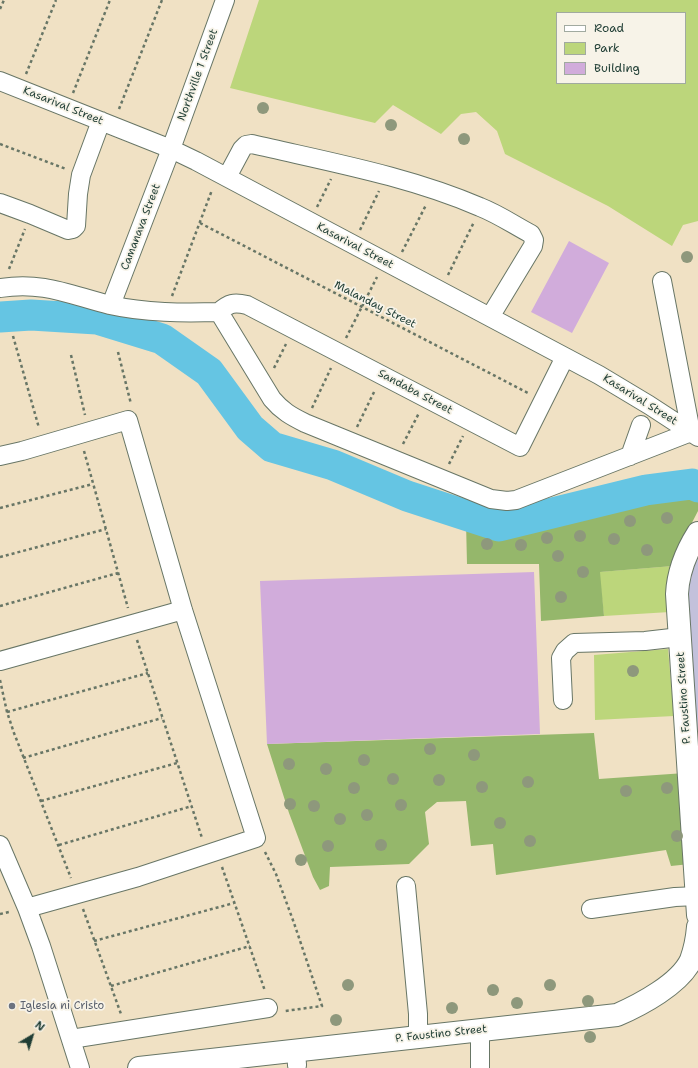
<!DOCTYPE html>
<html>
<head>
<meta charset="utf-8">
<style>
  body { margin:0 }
  #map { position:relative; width:698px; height:1068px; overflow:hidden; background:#f0e1c4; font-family:"Shantell Sans",sans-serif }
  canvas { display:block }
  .legend { position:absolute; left:556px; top:12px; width:130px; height:72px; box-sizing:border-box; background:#f7f3e8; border:1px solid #a1aaa0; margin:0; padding:5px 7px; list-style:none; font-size:12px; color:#1f3d34 }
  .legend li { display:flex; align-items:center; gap:8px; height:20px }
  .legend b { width:20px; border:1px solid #a1aaa0 }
  .north { position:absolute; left:12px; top:1016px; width:40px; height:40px; -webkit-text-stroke:3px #f7f3e8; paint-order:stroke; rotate:38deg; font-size:11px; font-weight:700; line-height:16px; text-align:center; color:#1f3d34 }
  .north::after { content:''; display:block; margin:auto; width:14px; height:18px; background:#1f3d34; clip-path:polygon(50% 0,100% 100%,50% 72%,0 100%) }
</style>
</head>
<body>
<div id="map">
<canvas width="698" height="1068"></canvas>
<ul class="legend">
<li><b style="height:5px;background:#fff"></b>Road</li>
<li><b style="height:11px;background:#bcd67b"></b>Park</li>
<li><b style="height:11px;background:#d1acdb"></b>Building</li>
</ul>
<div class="north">N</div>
</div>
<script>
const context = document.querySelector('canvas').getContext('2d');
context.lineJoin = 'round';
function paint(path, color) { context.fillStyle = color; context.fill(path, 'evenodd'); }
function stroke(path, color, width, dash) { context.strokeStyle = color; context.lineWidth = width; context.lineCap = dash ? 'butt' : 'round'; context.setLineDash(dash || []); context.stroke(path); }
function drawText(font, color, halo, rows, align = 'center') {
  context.font = font + ' "Shantell Sans",sans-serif'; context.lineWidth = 3.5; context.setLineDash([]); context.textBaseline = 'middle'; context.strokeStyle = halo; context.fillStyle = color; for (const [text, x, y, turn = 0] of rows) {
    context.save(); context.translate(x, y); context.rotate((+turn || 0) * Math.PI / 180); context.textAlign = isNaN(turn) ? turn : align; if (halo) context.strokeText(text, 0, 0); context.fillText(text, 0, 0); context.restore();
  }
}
paint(new Path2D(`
  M698,548V783L684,597Z`), '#c3c1db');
paint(new Path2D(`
  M259,0H698V221L683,225L672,246L608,206L505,154L497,131L476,112L461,114L441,134L393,105L375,123L230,88ZM557,13H685V83H557Z
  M673,566L670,612L604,616L599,572Z
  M668,649L674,716L595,720L594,655Z`), '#bcd67b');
paint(new Path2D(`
  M690,493L698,497V511L683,540L673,566L600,572L604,616L541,621L539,564H467L466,522L500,533L646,496Z
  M594,733L599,779L685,773L690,864L671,866L666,850L496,875L493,844L471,846L466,801L437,802L425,812L429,844L409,864L330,867L329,886L320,890L313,877L289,813L267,744Z`), '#95b76b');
stroke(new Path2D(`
  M0,317L31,315L97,319L162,339L209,372L250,428L272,447L333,465L407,496L499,526L646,490L692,484L698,487`), '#65c5e3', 31);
paint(new Path2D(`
  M569,241L609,263L572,333L531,312Z
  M534,572L540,734L267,744L260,581Z`), '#d1acdb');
const minor = new Path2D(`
  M0,81L171,149L196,161L599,375L649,405L698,437
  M227,177L242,149L246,145L252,144C329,162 408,176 480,207C498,214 514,225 531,234L534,240L533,246L490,317
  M0,203L30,214L68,230L73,229L76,226L78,194L81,175L101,121
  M0,288C43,281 70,295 110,305C146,313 183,313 219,312
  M111,305L171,149L225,0
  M219,312L272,399C282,411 291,416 305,423L491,499L507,501L516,500L691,432L662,281
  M219,312C229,303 234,302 247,305L520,447L565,357
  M0,456L22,451L128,420L183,610L256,838L138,877L27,908
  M630,456L641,425
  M0,661L183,610
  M563,700L561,658L565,651L574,643L645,641L680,637
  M0,845L27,908L41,946L80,1068
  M406,886L418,1014V1036
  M591,909L675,897L698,896
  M480,1030V1068
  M71,1039L268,1008
  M296,1051L297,1065`);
const major = new Path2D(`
  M698,533C686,552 678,572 677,594L698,915
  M139,1068L617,1015C640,1005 680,984 691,960C695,949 697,939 698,927`);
stroke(minor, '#687666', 20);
stroke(major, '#687666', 24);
stroke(new Path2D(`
  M0,9L4,0
  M26,74L56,0
  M73,93L110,0
  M119,109L162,0
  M0,144L66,169
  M317,207L331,179
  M200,223L528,393
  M360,230L379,191
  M402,252L426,205
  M9,269L25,229
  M448,275L474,222
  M172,296L212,190
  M13,336L39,428
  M346,338L377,277
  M118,352L131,404
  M71,355L85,415
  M274,368L286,344
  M312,408L331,368
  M357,427L375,390
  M403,444L419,413
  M84,451L128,608
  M449,464L463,436
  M0,508L93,484
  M0,557L106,529
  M0,606L118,573
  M137,640L202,838
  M0,680L7,712L14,733L71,878
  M7,712L148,673
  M23,758L162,718
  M41,801L177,763
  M59,845L192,806
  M265,852L276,874L294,923L322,1006L285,1011
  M222,867L265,991
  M83,909L121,1014
  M0,914L9,912
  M94,941L234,903
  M111,986L250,946`), '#687666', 2.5, [3, 3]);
stroke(minor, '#fff', 18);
stroke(major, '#fff', 22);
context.fillStyle = '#8e987c';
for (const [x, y] of [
  [263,108],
  [391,125],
  [464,139],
  [687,257],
  [667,518],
  [630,521],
  [580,536],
  [547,538],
  [614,539],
  [487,544],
  [521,545],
  [647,550],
  [558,556],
  [583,572],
  [561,597],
  [633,671],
  [430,749],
  [474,755],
  [364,760],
  [289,764],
  [326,769],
  [393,779],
  [439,780],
  [528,782],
  [482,787],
  [354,788],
  [667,788],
  [626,791],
  [290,804],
  [401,805],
  [314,806],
  [367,815],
  [340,819],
  [500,823],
  [677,836],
  [530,841],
  [381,845],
  [328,846],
  [301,860],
  [348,985],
  [550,985],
  [493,990],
  [588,1001],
  [517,1003],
  [452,1008],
  [336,1020],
  [590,1037]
]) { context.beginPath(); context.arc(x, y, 6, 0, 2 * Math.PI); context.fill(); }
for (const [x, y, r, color] of [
  [12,1006,4,"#6b7280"]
]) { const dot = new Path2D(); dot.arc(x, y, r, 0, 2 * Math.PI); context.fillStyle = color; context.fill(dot); stroke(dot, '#f7f3e8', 1.5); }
drawText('11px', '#1f3d34', '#f7f3e8', [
  ["Northville 1 Street",198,75,-70],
  ["Kasarival Street",63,106,22],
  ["Camanava Street",141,227,-69],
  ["Kasarival Street",355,246,28],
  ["Malanday Street",375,305,27],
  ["Sandaba Street",415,392,28],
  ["Kasarival Street",640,400,32],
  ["P. Faustino Street",684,698,-94],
  ["P. Faustino Street",441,1034,-6]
]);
drawText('11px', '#5b616d', '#f7f3e8', [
  ["Iglesia ni Cristo",20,1006]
], 'left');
</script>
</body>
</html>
